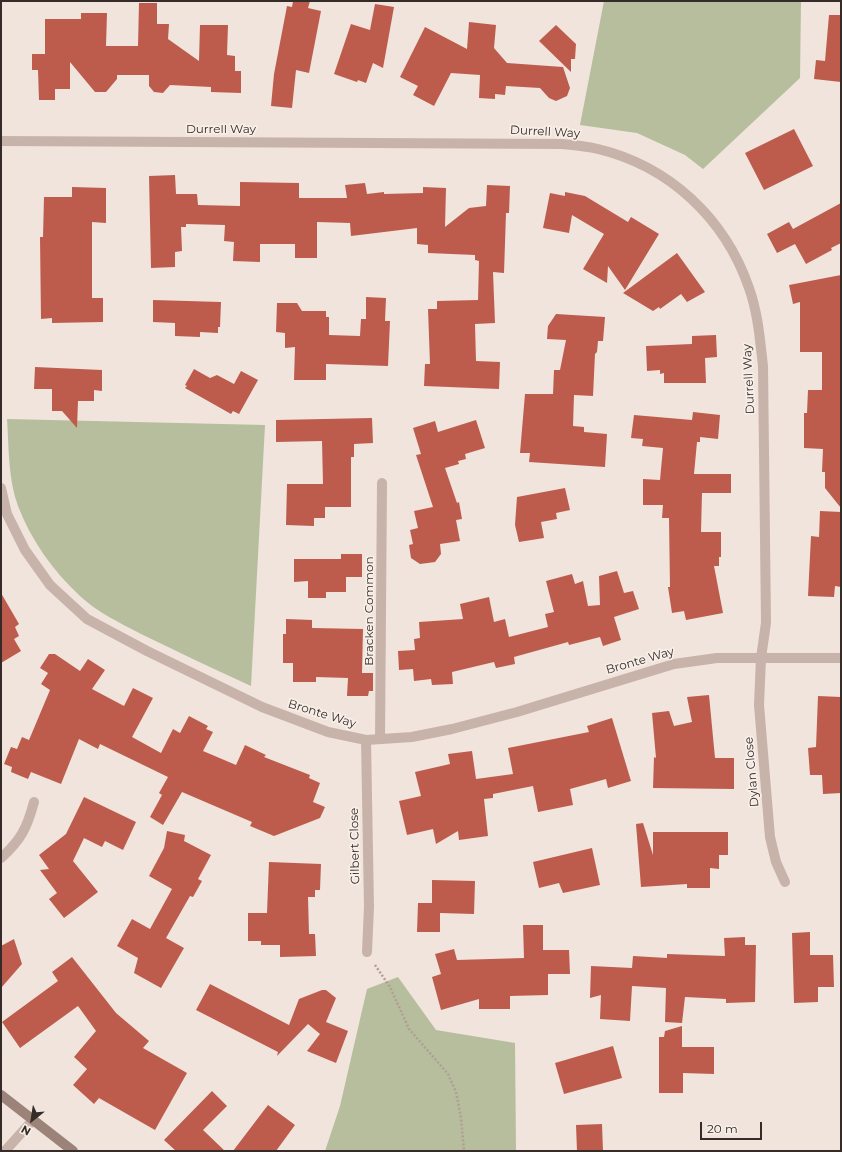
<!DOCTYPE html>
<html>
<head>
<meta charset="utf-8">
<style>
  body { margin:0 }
  #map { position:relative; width:842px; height:1152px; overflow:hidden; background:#f0e4dc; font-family:Montserrat,sans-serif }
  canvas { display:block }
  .frame { position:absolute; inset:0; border:2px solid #352b28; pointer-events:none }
  .north { position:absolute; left:12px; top:1100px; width:40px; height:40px; -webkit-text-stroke:3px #f8efe8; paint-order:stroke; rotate:210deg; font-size:11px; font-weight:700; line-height:16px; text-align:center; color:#352b28 }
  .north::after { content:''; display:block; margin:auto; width:14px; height:18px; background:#352b28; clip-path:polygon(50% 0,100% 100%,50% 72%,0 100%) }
  .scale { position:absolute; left:700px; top:1122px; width:62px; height:18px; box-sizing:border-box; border:2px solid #352b28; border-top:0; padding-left:5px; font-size:12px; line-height:14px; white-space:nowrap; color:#352b28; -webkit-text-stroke:3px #f8efe8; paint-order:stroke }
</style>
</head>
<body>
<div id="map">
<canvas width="842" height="1152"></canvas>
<div class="frame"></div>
<div class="north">N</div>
<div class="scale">20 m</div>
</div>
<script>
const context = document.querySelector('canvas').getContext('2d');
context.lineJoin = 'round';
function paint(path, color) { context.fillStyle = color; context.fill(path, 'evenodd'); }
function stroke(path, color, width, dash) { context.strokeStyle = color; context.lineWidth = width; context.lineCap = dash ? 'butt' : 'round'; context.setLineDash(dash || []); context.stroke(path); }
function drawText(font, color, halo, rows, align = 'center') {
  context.font = font + ' Montserrat,sans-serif'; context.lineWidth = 3.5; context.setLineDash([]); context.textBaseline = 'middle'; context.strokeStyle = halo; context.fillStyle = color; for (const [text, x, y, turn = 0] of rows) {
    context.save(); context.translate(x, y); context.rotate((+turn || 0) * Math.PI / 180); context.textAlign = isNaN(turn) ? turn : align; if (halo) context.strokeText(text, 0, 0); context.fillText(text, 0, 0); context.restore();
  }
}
paint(new Path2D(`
  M604,1H801L800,78L703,169L685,155L637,133L580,125Z
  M7,419L265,425L251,686C214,669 178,652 141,634C120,623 97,612 80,596C53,571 31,540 18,506C8,479 9,448 7,419Z
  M398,977L436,1030L515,1043L516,1151H325L340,1106L367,989Z`), '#b6be9d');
paint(new Path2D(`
  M293,1H310L308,8L321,11L309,73L296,70L292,108L271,106L274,74L287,6L292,7Z
  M139,3H157V24H169L168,39L199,61L200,25H228L227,55L235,56V71H241V93L211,92V87L170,85L163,93L154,92L149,86V75H117V79L106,92H95L70,62V89H55V100H39L38,70H32V54H45V19H81V13H107L106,46H138Z
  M375,4L394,7L383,68L373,63L366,83L358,80L357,82L334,74L351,24L370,30Z
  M829,15H841V82L814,79L816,60L825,61Z
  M469,22L496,25L494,48L507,63L563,67L570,88L567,96L556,101L549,98L540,88L506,86L505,95L495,94V99L479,98L480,75L451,73L434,106L413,95L418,86L400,77L425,27L467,49Z
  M556,25L576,44L575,59H571V72L539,41Z
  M794,129L813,166L764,190L745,153Z
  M175,175L176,194H197L198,205L240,206V182L299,183V198H347L345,185L365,183L367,194L384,192V194L423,193V187L446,188L445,227L469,208L486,206L487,185L510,186L509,213H506L504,273L493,272L495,323L475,324L476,361L500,362L499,389L424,386L425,364H430L428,309H437V301L478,300L479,261L475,260V255L428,253V245L417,244V228L351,236L350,223L317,222V258H295V244H260V262L233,261L234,242L224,241L225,225L186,224V227H181L182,251L175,252V267L151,268L149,176Z
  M72,187L106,188V223L92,222V298H103V322L52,323V318L41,319L40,237H43L44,197H72Z
  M565,192L585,196L628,222L631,217L659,234L625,290L608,266L607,283L583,269L604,234L572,215L569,233L543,228L550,193L565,196Z
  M841,203V243L831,248L832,250L806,264L795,244L777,253L767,234L789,222L793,229Z
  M677,253L705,292L687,302L681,294L660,309L659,307L653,311L623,293Z
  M841,275V508L825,488V472H822L823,449L804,448V413H807L808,390H822V352H800V302L793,304L789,285Z
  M366,297L386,298L385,321H390L388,366L326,364V380H294L295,347L285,348V333L276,332L277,303H297L302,311H326V317H329V335L360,336L361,319H366Z
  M153,300L221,302L220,327H218V333L200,332V337L175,336V323L153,322Z
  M556,314L605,317L603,341H598L597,352L595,354L593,396L574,395L573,426L584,427V432L607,434L605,467L529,462L530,453H520L525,394H553L554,370H560L566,340L547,339L548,326Z
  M716,335L717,357L705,358L706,383H664V373L660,374V370L647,371L646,346L692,344V336Z
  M35,367L102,370V391L94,390V401H78L77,428L62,411H52V389H34Z
  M194,369L210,378L217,375L234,384L241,371L258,380L239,414L233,411L231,414L185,388L187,386L185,385Z
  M693,412L720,415L718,439L700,437V442H697L694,474H731V493H702L701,532H721V557H719V566H714L723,613L686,620L684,611L672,613L668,587H670L669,518H662L663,505H643V479L660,480L663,448L642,446L643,439L631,438L634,415L692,420Z
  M372,418L373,443L354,444V457H351V507H325V518H314V526L286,525L287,484H323L322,441L276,442V420Z
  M476,420L485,448L465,454L466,459L458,461L459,464L445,468L457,503L459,502L462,519L456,520L460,541L440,544L441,554L435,562L420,564L411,558L409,545L413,544L410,530L418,528L414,511L433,507L416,455L421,454L413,428L435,421L438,432Z
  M565,488L570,510L556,513L557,519L541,522L544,538L519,542L515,525L517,497Z
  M820,511L841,512V587L835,586L834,597L808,596L811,536L819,537Z
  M341,554H362V577H346V592H326V598H308V581L294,582V559H341Z
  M617,571L624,593L633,591L639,609L614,617L621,640L603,646L600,637L569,645L568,642L514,657L515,664L496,668L494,662L452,672L453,684L432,685L431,679L414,681L413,669L399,670L398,651L415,650L414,639L420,638L419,622L463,619L460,604L489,597L494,622L505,619L509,637L548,627L545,614L554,612L546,581L572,574L575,584L583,581L588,606L600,605L599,576Z
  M1,593L19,624L15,627L19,636L14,639L21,651L1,663Z
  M286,619L312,620V628L363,629L362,673H373V691H369L368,696H347L348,678L316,677V682H293V663H283V634H286Z
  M49,654H55L80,671L88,659L105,670L92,689L124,706L133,688L153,698L132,737L161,753L173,729L180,733L189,716L208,726L206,729L213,732L203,751L236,765L245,745L266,755L264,757L310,775L309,778L320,783L313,802L325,807L320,818L274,836L250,826L252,822L182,792L163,825L150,817L162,795L159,793L168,777L100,744L98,749L79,739L61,784L31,772L28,779L11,772L12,767L4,764L11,747L17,749L22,737L29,740L50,690L41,684L48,673L40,668Z
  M709,695L715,758H734V789L653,788L654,757L656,758L652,713L669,711L674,726L692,722L687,697Z
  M818,696L841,697V793L823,794L822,775H810L808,748L816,747Z
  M612,718L631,781L608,788L606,779L570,789L573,805L538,812L533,786L493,794V798L484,799L488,836L459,840L458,831L436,844L433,829L407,835L399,801L421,796L415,772L450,764L448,754L472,751L476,779L513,774L508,748L589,732L587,726Z
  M84,797L136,822L123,850L105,841L102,847L84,838L73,861L98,892L64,918L49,899L57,893L40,870L49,869L39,855L66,834Z
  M643,823L653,855V832H728V855H719V869L710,868V888H687V884L641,887L636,824Z
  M167,831L185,835L184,841L211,855L198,879L202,881L193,897L190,896L166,938L184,948L161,988L134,973L138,958L117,946L132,919L150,929L172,889L149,876L164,848Z
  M592,848L600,885L563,893L559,883L539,888L533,862Z
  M269,862L321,864L320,890H315V897H308L309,934H315L316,956L280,957V945H261V941H248V913H267Z
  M432,880L475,881L474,914L440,913V932H417L418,903H432Z
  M523,925H543V950H569L570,974H548V995L510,996V1009H479V999L441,1010L432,977L441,974L435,954L454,949L457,960L524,958Z
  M810,932V955H833L834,987H818V1002L794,1003L792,933Z
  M745,937V945H756L755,1002L726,1003V999L685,997L682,1023L665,1022L666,988L632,986L630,1021L600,1019L601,995L590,998L591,966L632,968L633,956L667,958V954L725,956L724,938Z
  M14,939L22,964L1,988V946Z
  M72,957L116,1013L149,1041L143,1048L187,1073L155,1130L99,1098L94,1104L73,1085L87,1069L74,1057L96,1031L78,1006L20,1048L2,1022L58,981L52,972Z
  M210,984L289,1025L299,999L322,990H326L336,998L326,1022L348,1031L336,1063L307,1051L320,1034L308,1024L277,1056L278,1052L196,1010Z
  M682,1026V1047H714V1074L683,1073V1093H659V1037H664L665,1031Z
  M613,1046L622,1078L564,1094L555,1063Z
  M212,1091L227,1106L203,1130L225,1151H176L164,1140Z
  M268,1105L295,1125L276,1151H233Z
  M602,1124L603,1151H577L576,1125Z`), '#bd5c4d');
stroke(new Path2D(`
  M375,965L390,987L409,1029L448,1074L456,1092L461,1118L464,1151`), '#b39d93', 2.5, [2, 2]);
stroke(new Path2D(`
  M5,1151L32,1121`), '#c7b3a9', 10);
stroke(new Path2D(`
  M1,141L562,144C573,145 586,146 598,149C669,166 725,218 749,288C758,313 760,340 763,366L766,623L761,658L759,705L770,837L776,862L785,882
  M1,488L7,514L25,550L50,585L87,619L147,651L262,707L328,732L366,740L412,737L452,729L517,712L674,664L717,658H841
  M380,739L382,483
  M366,740L369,907L367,952
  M1,858C21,840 27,828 34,802`), '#c7b3a9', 10);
stroke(new Path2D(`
  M1,1095L73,1151`), '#9b837a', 10);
drawText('12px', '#352b28', '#f8efe8', [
  ["Durrell Way",221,129],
  ["Durrell Way",545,132,3],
  ["Durrell Way",749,379,-93],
  ["Bracken Common",369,611,-90],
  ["Bronte Way",640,661,-16],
  ["Bronte Way",322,714,17],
  ["Dylan Close",752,772,-95],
  ["Gilbert Close",355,846,-91]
]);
</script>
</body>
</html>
